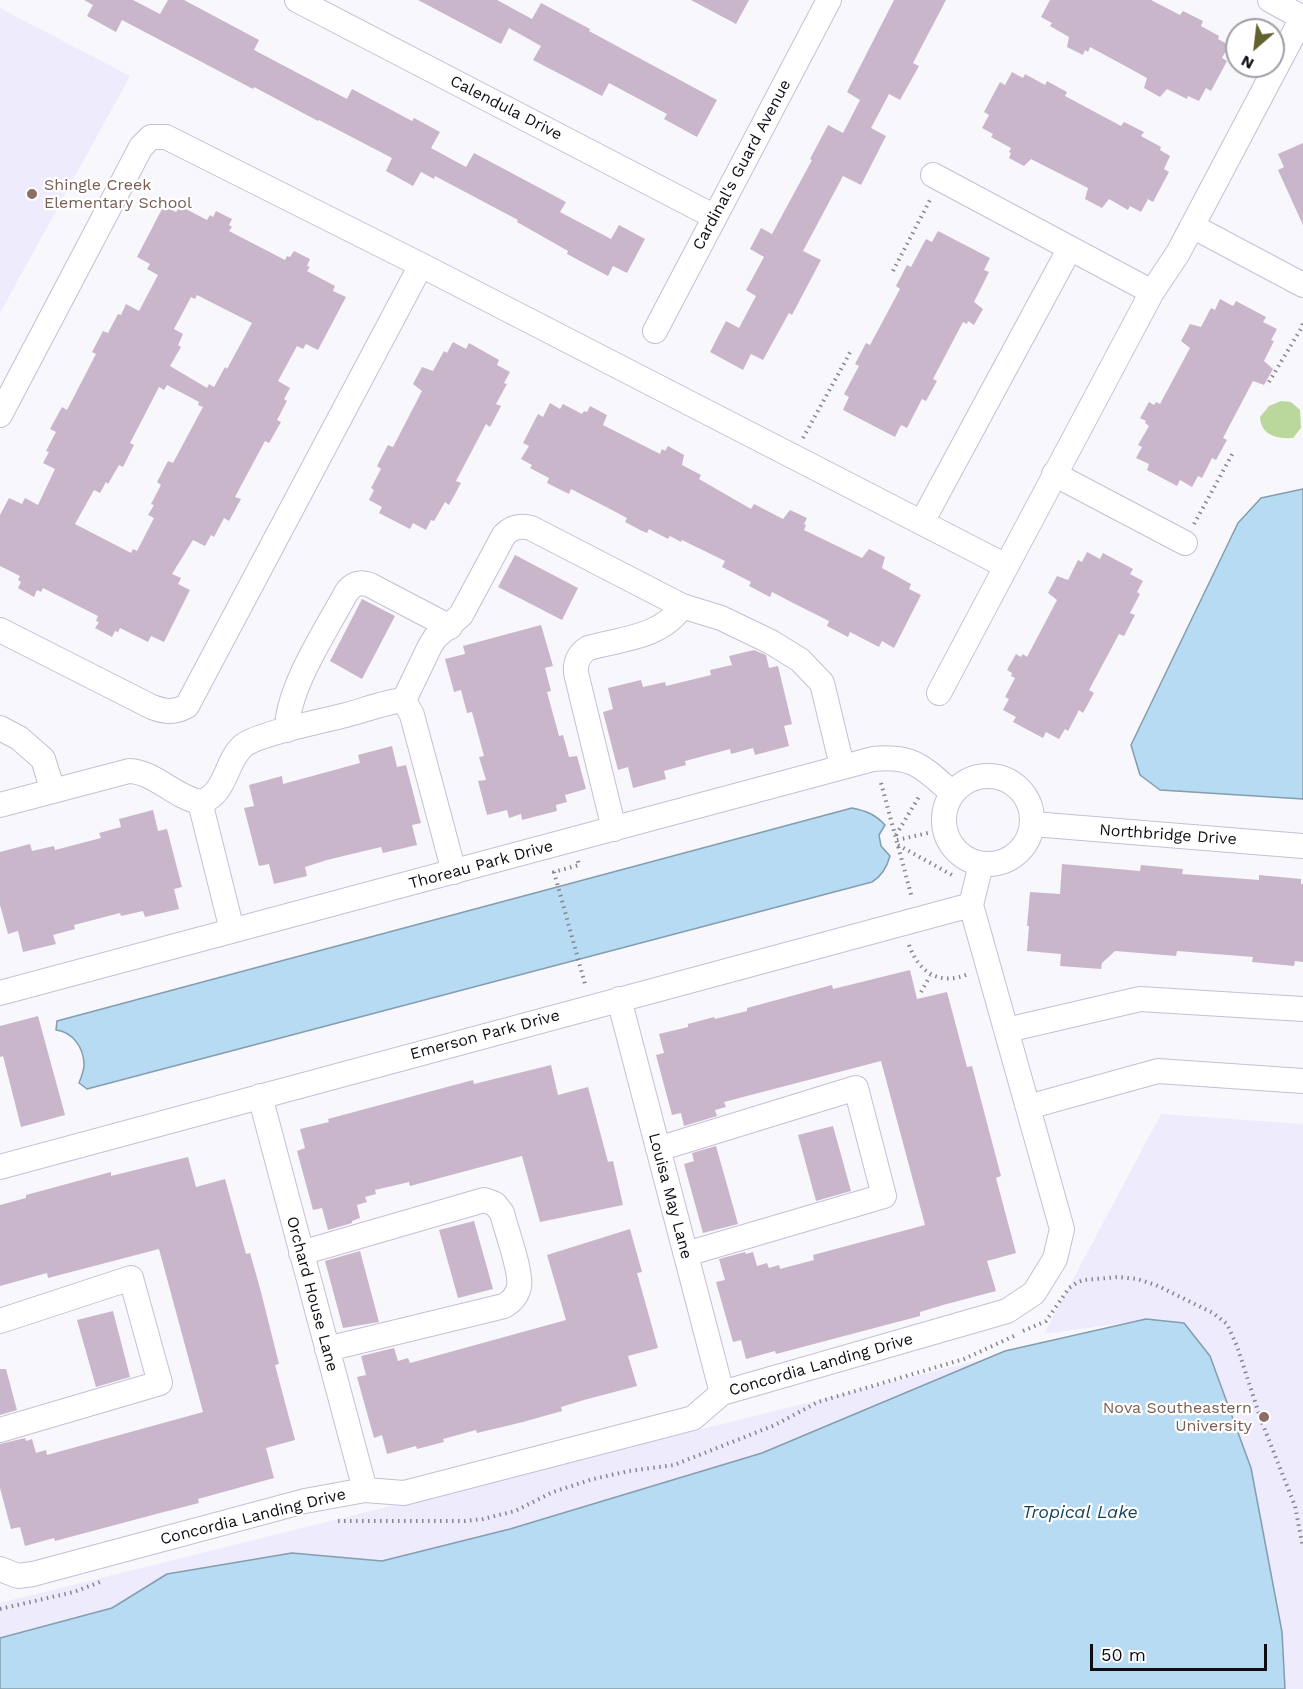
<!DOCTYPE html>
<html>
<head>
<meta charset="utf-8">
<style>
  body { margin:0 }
  #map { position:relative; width:1303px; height:1689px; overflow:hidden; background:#f8f7fc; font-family:"Work Sans",sans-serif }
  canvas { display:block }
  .north { position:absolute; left:1225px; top:18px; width:60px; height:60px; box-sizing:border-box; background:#fff; border:2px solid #9f9ea1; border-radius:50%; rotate:208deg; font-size:16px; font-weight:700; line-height:24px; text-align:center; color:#0f0c14 }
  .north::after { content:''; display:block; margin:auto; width:21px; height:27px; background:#61612e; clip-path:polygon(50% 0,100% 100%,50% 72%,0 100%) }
  .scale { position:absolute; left:1090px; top:1644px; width:177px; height:27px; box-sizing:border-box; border:3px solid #0f0c14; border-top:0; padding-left:8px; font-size:18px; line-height:21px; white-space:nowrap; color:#0f0c14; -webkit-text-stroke:4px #fff; paint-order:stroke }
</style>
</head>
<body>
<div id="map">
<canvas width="1303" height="1689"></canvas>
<div class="north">N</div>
<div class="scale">50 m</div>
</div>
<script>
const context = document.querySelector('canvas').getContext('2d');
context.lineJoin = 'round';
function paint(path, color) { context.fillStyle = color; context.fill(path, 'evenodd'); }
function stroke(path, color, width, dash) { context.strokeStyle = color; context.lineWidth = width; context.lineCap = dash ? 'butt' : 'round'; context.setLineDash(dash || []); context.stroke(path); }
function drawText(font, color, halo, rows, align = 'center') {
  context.font = font + ' "Work Sans",sans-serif'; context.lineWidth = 4.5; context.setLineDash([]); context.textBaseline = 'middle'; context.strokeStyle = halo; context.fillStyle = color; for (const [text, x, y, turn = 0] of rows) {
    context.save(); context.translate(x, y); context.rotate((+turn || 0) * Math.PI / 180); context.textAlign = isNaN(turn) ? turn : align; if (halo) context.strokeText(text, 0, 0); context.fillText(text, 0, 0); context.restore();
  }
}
paint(new Path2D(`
  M0,8L130,76L0,313Z
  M1161,1114L1303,1124V1689H0V1603L1137,1321L1044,1334Z`), '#eeebfd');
paint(new Path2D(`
  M1281,401L1291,402L1300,410L1301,428L1293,438C1276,439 1261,435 1260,417L1269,406Z`), '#bad89c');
const water = new Path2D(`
  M1303,489V799L1160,790L1140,775L1131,745L1238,523L1261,498Z
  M852,808C866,811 875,814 885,825L879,835L881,846L890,856C887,867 882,876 872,882L87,1089L79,1083C81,1078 84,1070 84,1065C84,1048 73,1032 56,1030L57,1021Z
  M1146,1319L1184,1323L1210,1356L1251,1468L1282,1632L1285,1689H0V1638L112,1608L167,1574L292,1553L382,1561L510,1529L762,1453L1005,1351Z`);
paint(water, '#b6dbf2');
stroke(water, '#849daf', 1.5);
paint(new Path2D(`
  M84,0H133L160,14L168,0H184L259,40L254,50L347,99L352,89L412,121L414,118L440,132L431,148L466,167L474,153L566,202L560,212L611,239L619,225L645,239L627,273L613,266L608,276L567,254L568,251L517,222L518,220L435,176L434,179L421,172L413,186L386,171L392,158L319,120L318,121L254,87L253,89L122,20L116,32L87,16L93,5Z
  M418,0H497L532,19L541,3L590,29L589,31L717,100L697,137L664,119L667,114L609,83L602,96L533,60L541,46L509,28L501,44Z
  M691,0H749L736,24Z
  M894,0H946L913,63L919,66L900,100L889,94L871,128L886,136L861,185L843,176L803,251L821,260L792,315L789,313L763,360L751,354L743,370L710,352L726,321L739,328L756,296L746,290L764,257L750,249L761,228L772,234L812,160L810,159L828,125L843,133L860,100L847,92Z
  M1050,0H1151L1180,15L1183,11L1203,21L1201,26L1219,36L1218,39L1229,45L1222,58L1227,61L1211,91L1206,88L1199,101L1188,96L1187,99L1167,89L1160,97L1144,88L1147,78L1127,67L1090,47L1088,52L1085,50L1083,55L1067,47L1069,37L1050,26L1052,23L1041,17Z
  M1012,72L1023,78L1025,74L1045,85L1047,81L1067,92L1065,96L1121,126L1124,122L1144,132L1141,136L1161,147L1160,150L1170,156L1164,169L1169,172L1153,202L1148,199L1141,212L1130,206L1128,210L1109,199L1102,208L1085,199L1088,188L1031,159L1024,166L1009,158L1011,153L1009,152L1011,148L991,137L993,134L982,128L989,115L984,112L1000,82L1005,85Z
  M1303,143V225L1278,170L1284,167L1278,154Z
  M164,205L176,212L180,206L207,220L210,215L213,217L216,211L232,219L229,225L232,227L229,231L285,260L287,256L290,257L294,251L310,259L307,266L310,267L307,271L335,286L333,291L346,297L318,350L306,344L303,349L297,346L278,381L290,388L284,399L287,401L277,420L281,422L269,443L265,441L235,497L241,499L229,521L224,518L214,537L211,535L205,546L193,540L172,574L181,578L178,584L190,590L164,642L151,636L148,642L120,628L118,632L115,631L112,637L95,628L99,622L96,621L98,616L43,588L41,592L37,590L34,597L18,588L21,582L18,580L20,576L0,566V515L9,498L22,504L25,498L38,505L55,469L43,463L49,452L46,451L56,432L50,429L62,407L67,410L96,354L92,352L103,331L108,333L118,314L121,315L126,304L139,311L158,275L147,269L150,264L137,257ZM197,295L252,323L227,369L225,367L214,387L209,384L207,388L170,366L181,347L178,345L183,334L174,329L191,297L195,299ZM167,385L199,402L198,405L203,407L173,463L168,461L157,482L161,485L151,504L154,505L148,515L154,518L137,551L133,549L131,553L75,524L94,490L100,493L106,482L108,484L119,465L123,467L134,445L130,443L142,420L159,387L164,390Z
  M938,231L990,258L984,270L989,272L974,302L983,309L974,325L968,321L967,324L963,322L933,379L937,381L926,401L922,399L907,428L901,425L895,437L843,410L849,397L844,394L859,366L855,364L866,343L870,345L900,289L896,286L907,265L911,267L926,239L932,242Z
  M1220,299L1233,306L1236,301L1266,317L1263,322L1277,329L1271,340L1274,341L1264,361L1273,369L1264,385L1253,381L1223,438L1227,440L1216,460L1212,458L1202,478L1198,476L1192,487L1180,480L1177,486L1147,470L1149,464L1136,458L1142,447L1138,445L1149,426L1145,423L1146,421L1140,418L1149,402L1154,405L1156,402L1160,404L1190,348L1181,341L1190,324L1201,327L1211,308L1215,310Z
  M453,342L466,349L469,343L499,360L497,365L510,372L504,383L507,384L496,404L501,406L490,427L486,424L456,481L461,483L449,505L445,502L434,521L431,520L426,530L413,523L410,529L379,513L382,507L369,500L374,490L371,488L381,469L377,466L388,445L393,447L422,391L413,384L422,367L433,371L444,351L447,353Z
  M550,403L560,409L563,404L582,414L584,411L587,412L590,406L607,415L603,425L660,454L662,449L665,451L668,446L684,455L682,465L701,475L699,479L751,509L754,504L783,519L790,510L807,518L804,524L806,525L804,530L862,558L869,549L885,557L882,568L911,584L909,589L921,595L894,648L882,641L879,647L850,632L848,637L827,626L829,621L795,604L772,592L770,597L749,586L751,582L722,567L725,561L682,540L681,542L670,536L668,539L649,529L647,533L642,531L625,522L627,518L610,509L571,489L569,494L547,483L549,478L530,468L532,465L521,459L529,446L523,443L538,414L543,417Z
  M1087,552L1100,559L1103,553L1133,569L1130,574L1143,581L1137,592L1140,594L1130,613L1135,615L1124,636L1119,634L1089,690L1094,693L1083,713L1079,710L1068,731L1065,729L1059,739L1046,732L1043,738L1013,722L1016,717L1003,710L1009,699L1005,697L1015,678L1011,676L1012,673L1007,670L1016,654L1021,657L1023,654L1027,657L1057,600L1048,593L1057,576L1068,580L1078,560L1082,562Z
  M515,555L578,588L562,620L498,587Z
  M362,599L395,616L362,679L330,661Z
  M541,625L553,666L545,668L551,691L547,692L559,736L563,735L569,757L577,756L586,789L565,795L567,802L556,805L557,811L522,820L521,814L509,818L507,810L487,815L478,781L486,780L479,757L484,756L472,712L467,713L461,690L454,692L445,659L465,654L463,646Z
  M754,650L766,655L769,668L778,666L792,724L784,726L789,746L755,755L753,748L731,754L730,749L685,761L686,765L664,771L666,779L633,788L628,767L618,770L603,712L613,709L608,688L641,680L643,687L665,682L666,686L711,675L710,670L732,665L729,656Z
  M392,746L397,767L406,765L421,823L412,825L417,845L383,853L381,847L327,860L305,867L307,876L274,884L269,864L259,866L244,808L254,806L249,785L282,776L283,784L360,763L358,755Z
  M153,810L158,831L167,829L182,887L174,889L179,909L145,917L143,911L121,916L120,913L74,925L75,929L53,935L56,944L23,952L18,931L8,934L0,905V852L30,844L32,851L54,846L55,850L101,838L99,833L121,827L119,819Z
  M1062,864L1140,871L1141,865L1183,869L1182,874L1259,880V875L1301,879V884H1303V962L1295,961L1294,966L1252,962L1253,957L1177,951L1176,956L1115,951L1102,963L1101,969L1060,966L1061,954L1027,951L1029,926H1027L1030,892L1060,894Z
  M910,970L917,999L947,992L967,1067L972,1066L1001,1176L996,1178L1016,1253L987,1261L996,1291L943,1305L920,1312V1316L882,1326L776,1354L775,1351L746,1359L741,1340L733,1342L716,1282L725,1280L719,1259L745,1252L746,1254L753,1252L757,1266L767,1263L769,1268L779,1265L780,1269L814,1260L813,1255L925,1225L881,1061L724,1102L726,1107L715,1110L717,1116L684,1126L681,1113L672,1115L656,1055L664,1053L659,1034L688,1027V1024L714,1017L715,1019L747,1011V1008L832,985L833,989Z
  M38,1016L65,1115L21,1127L3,1056L0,1057V1026Z
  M551,1065L558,1095L588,1087L608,1162L613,1161L623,1205L540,1222L522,1156L410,1186L409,1182L375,1190L376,1194L365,1197L367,1202L357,1205L360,1218L352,1221V1223L328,1230L322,1208L313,1210L297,1151L305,1148L300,1129L329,1122L328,1119L473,1080L474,1084Z
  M833,1126L851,1191L816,1201L798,1135Z
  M716,1146L738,1224L703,1233L684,1164L694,1161L692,1153Z
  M188,1157L196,1187L225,1179L246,1254L250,1253L261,1292L279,1364L275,1365L295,1440L266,1448L274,1478L198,1499L199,1503L160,1513L55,1541L54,1538L25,1546L20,1527L11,1529L0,1488V1444L25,1438L26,1441L32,1439L36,1453L46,1450L47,1455L203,1412L159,1249L48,1278L47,1273L0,1286V1205L26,1198V1195L111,1172V1176Z
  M474,1221L493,1289L458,1298L439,1230Z
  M630,1229L642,1272L637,1273L658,1348L628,1356L637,1386L584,1400L561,1407L562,1411L523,1422L477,1433L476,1430L443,1439L444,1442L417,1449L416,1446L387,1454L382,1435L374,1438L357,1377L366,1375L361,1356L394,1348L398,1361L408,1358L410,1363L566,1320L547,1255Z
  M360,1251L379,1322L343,1328L325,1261Z
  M113,1311L130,1377L96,1387L77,1320Z
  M0,1369H6L17,1410L0,1415Z`), '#c9b6cb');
const minor = new Path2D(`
  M297,0L715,217
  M1270,0L1303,18
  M933,175L1152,292
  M1192,226L1303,285
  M655,331L829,0
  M0,415L141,147L151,137H166L421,265L1006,566
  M1054,474L1185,543
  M922,522L1070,248
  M0,630L152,707C165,712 175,713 187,706L421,265
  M939,693L1152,292L1178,253L1302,18
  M0,728L19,738L43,759L53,791
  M287,730C287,688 326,631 346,593C352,584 360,581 370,585L450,627
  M944 820a44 44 0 1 1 88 0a44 44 0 1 1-88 0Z
  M0,805L129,771C155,772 174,797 200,802
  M1033,824L1303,846
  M614,829L576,673C575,662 579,654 588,648C621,639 663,637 682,606
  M454,872L412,715L404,700L430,646L435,638L461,615L504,535C512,527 520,525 531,528L682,606L721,618L771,642L800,660L822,683L842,766
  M232,930L200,802C227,795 225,760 244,745C261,733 323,721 346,715C365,710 385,702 404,700
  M0,993L873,759C914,755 924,768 952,793
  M619,999L722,1393
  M1007,1030L1140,999L1303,1009
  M260,1096L365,1490
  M1028,1107L1158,1071L1303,1081
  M658,1149L856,1088L884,1196L686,1254
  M0,1167L971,905
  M301,1253L484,1200L495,1204L502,1213C506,1230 522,1272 519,1287C517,1296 511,1302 504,1306L327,1349
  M0,1321L131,1278L160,1383L0,1430
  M0,1569L18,1576L33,1574L305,1501L365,1490L404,1493L693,1418L722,1393L1007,1311L1034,1293L1055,1259L1062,1229L971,905L981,864`);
stroke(minor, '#c7bed7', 26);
stroke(new Path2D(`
  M893,271L931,198
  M1269,382L1302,327L1303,322
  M803,438L852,349
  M1194,524L1234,451
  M881,783L912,898
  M896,835L920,795
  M897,840L928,833
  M898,845L952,875
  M578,861L579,865L554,872L585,984L583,985
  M909,945C919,973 940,986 968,974
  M921,992L930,976
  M1023,1331L1046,1321L1069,1288L1078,1282L1084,1280L1119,1277L1137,1279L1156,1285L1213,1313L1227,1324L1237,1346L1261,1420L1295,1506L1303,1548
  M338,1521H465L483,1519L515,1511L553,1492L593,1479L629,1471L674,1465L775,1425L818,1402L964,1359L1014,1336
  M0,1609L74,1592L100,1582`), '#88868c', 4, [1.5, 4.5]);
stroke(minor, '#fff', 24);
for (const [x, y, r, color] of [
  [32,194,6,"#8d6e63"],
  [1264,1417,6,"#8d6e63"]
]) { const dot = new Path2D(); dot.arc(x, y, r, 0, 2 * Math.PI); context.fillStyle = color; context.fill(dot); stroke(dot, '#fff', 2); }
drawText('16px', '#0f0c14', '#fff', [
  ["Calendula Drive",506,108,27],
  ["Cardinal's Guard Avenue",742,165,-62],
  ["Northbridge Drive",1168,835,4],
  ["Thoreau Park Drive",481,865,-15],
  ["Emerson Park Drive",485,1035,-15],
  ["Louisa May Lane",670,1196,75],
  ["Orchard House Lane",312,1294,75],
  ["Concordia Landing Drive",821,1365,-16],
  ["Concordia Landing Drive",253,1517,-14]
]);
drawText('16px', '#785e54', '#fff', [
  ["Shingle Creek",44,185],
  ["Elementary School",44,203],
  ["Nova Southeastern",1252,1408,"right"],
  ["University",1252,1426,"right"]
], 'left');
drawText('italic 18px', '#154359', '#fff', [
  ["Tropical Lake",1080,1513]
]);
</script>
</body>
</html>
